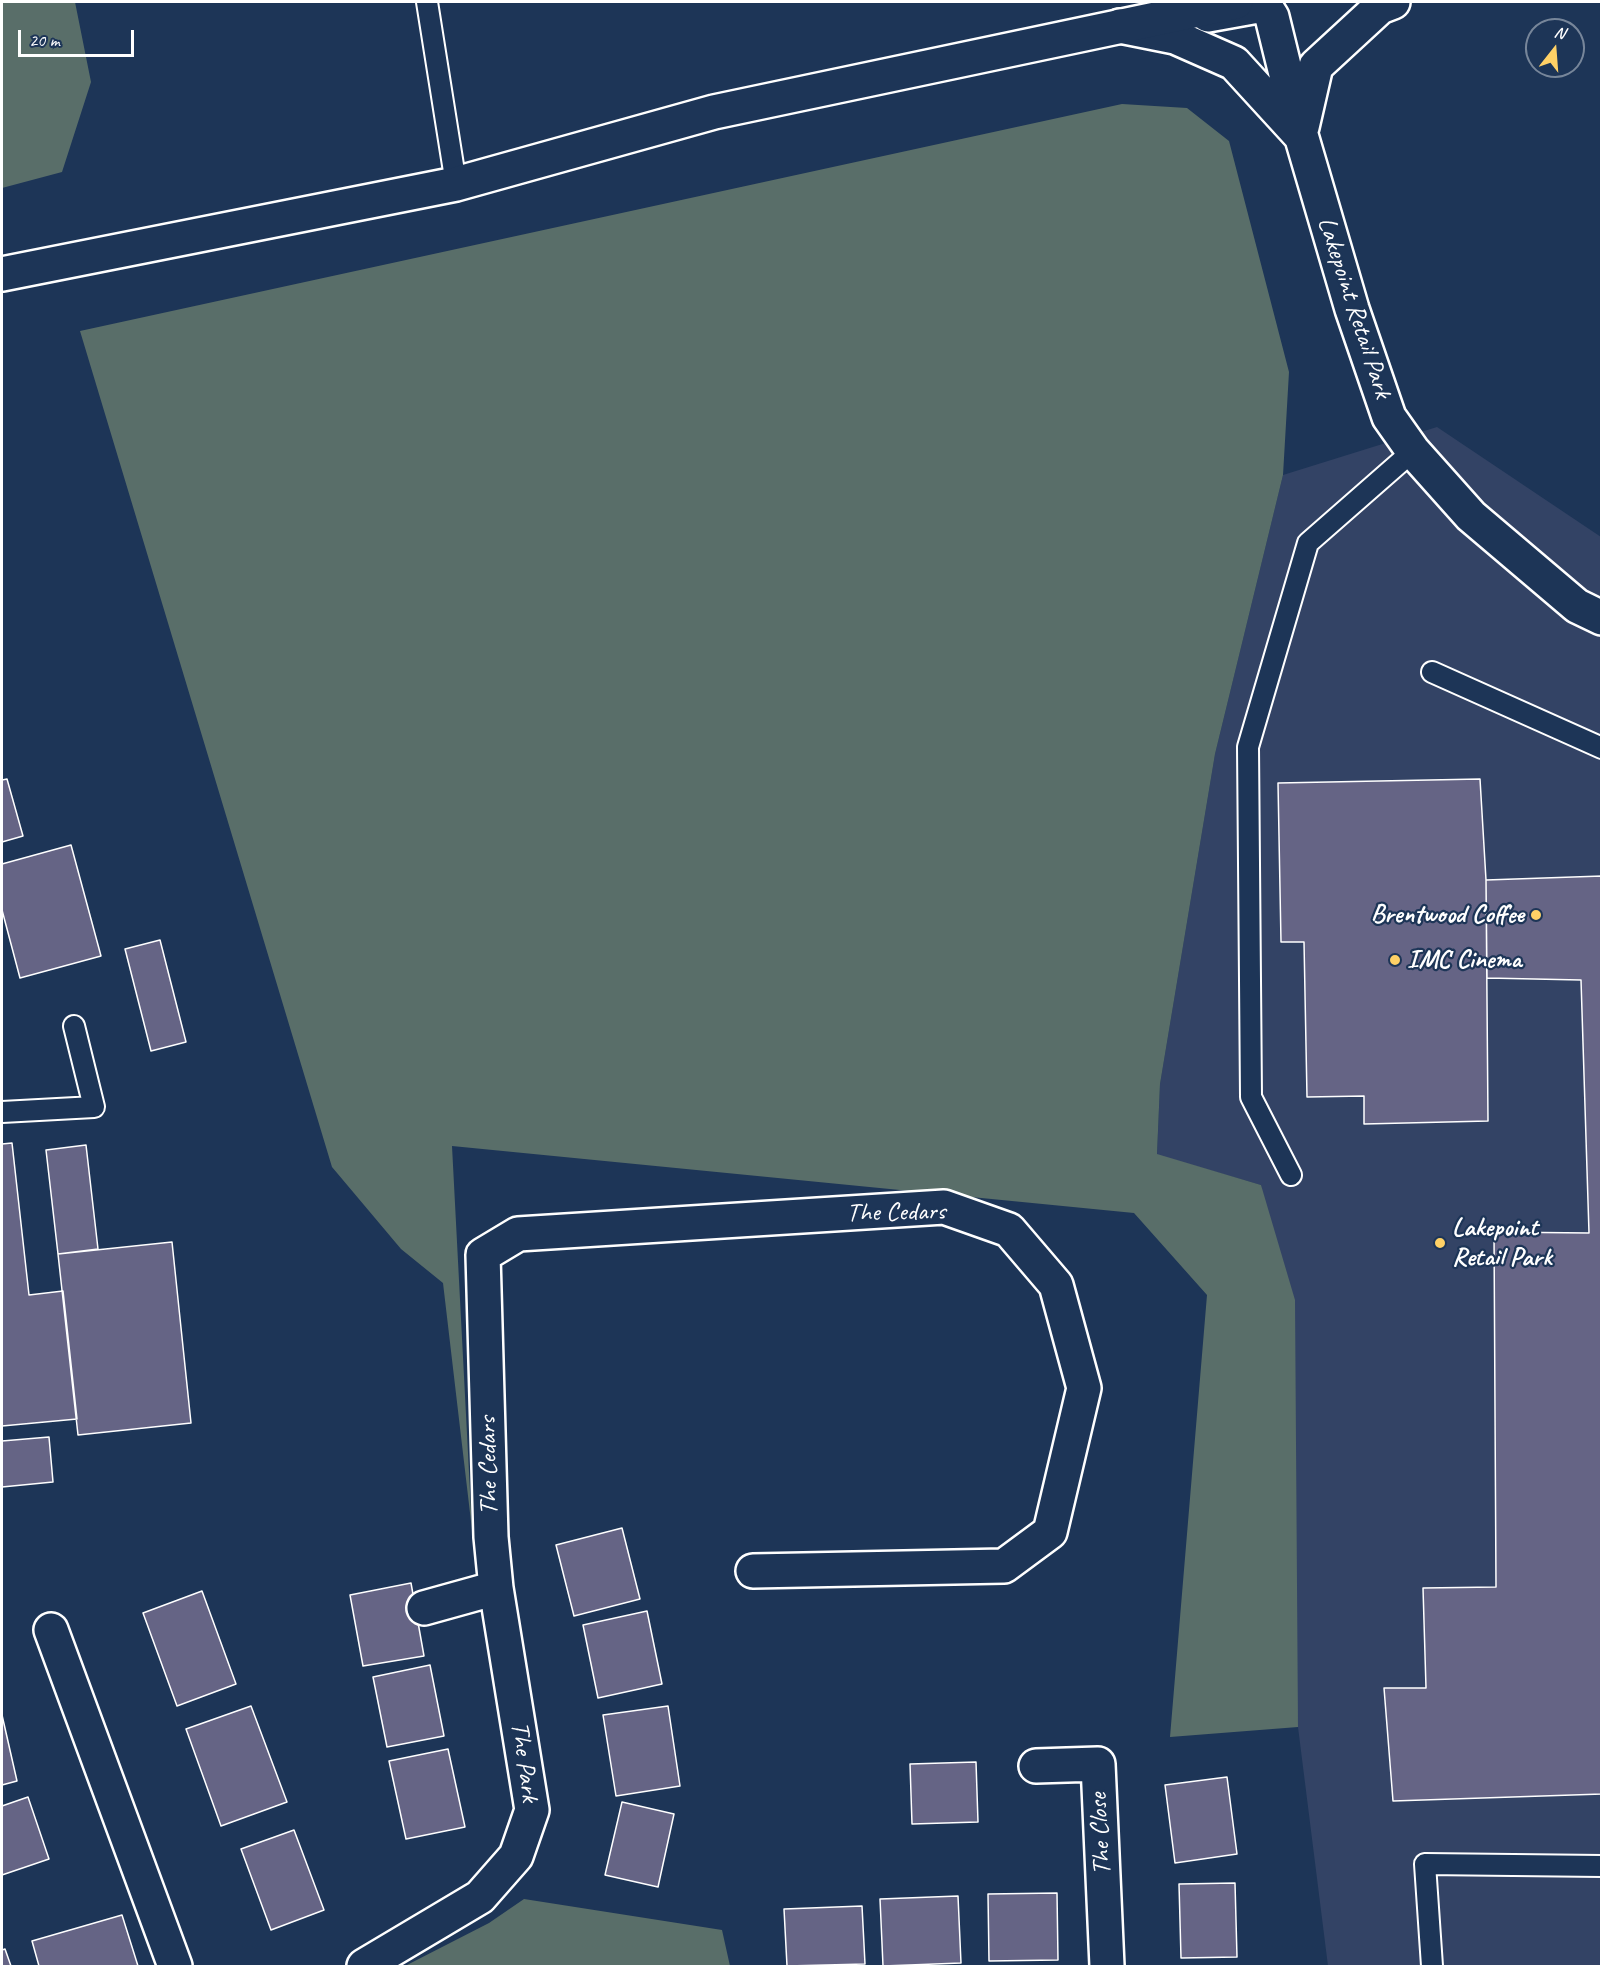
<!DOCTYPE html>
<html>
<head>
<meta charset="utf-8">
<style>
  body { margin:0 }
  #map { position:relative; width:1603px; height:1968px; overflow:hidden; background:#1d3557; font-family:Caveat,sans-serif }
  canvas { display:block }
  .frame { position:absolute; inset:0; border:3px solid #fff; pointer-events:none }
  .north { position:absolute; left:1525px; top:18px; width:60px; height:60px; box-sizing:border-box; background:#1d3557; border:2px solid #77869a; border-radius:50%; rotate:17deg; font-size:16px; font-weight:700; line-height:24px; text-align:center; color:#fff }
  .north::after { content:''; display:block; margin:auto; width:21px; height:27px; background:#ffd166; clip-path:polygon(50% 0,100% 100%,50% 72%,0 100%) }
  .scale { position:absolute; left:18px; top:30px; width:116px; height:27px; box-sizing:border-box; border:3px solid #fff; border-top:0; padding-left:8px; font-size:18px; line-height:21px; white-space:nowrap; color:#fff; -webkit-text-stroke:4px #1d3557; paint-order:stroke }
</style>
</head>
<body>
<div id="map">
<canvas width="1603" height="1968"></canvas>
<div class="frame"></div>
<div class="north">N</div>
<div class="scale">20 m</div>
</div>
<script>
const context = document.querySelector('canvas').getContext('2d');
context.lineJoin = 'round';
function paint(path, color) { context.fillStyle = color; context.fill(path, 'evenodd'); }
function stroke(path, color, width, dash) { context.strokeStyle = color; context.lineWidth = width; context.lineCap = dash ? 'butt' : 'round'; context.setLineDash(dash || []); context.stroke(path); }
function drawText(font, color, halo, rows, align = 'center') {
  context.font = font + ' Caveat,sans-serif'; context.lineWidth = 4.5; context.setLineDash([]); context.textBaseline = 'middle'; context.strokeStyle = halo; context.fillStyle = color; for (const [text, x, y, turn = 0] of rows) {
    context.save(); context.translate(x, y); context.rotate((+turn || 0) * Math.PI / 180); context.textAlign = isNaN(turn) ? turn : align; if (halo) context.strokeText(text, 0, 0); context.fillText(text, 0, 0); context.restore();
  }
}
paint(new Path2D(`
  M1437,427L1601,537V1966H1328L1298,1727L1261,1185L1157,1155L1160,1084L1215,754L1283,475Z`), '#334365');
paint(new Path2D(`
  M2,2H75L91,82L62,172L2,188Z
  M1122,104L1187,108L1229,141L1289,372L1283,475L1215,754L1160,1084L1157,1154L1261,1185L1295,1300L1298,1727L1170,1737L1207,1295L1134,1213L452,1146L472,1530L443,1283L401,1249L332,1167L80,331Z
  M524,1899L722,1930L730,1966H405L489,1923Z`), '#596e69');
const building = new Path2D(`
  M7,779L23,836L2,842V780Z
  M1480,779L1486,880L1488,1121L1364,1124V1096L1307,1097L1304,942H1281L1278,783Z
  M71,845L101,956L20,978L2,910V864Z
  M1602,876V1794L1393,1801L1384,1688H1426L1423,1588L1496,1587L1494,1232L1589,1233L1581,980L1487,978L1486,880Z
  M160,940L186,1042L151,1051L125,949Z
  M12,1143L29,1295L63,1291L77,1419L2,1426V1144Z
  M86,1145L98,1249L58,1254L46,1150Z
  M172,1242L191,1423L78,1435L58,1254Z
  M49,1437L53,1482L2,1487V1441Z
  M622,1528L640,1599L574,1616L556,1545Z
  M411,1583L424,1656L363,1666L350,1595Z
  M202,1591L236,1684L177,1706L143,1613Z
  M647,1611L662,1684L598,1698L583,1625Z
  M430,1665L444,1736L387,1747L373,1677Z
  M251,1706L287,1802L221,1826L186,1729Z
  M668,1706L680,1786L616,1796L603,1715Z
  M2,1715L17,1781L2,1785Z
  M448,1749L465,1827L406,1839L389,1761Z
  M976,1762L978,1822L912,1824L910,1764Z
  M1227,1777L1237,1854L1175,1863L1165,1785Z
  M28,1797L49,1859L2,1875V1806Z
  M622,1802L674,1814L658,1887L605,1875Z
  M294,1830L324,1910L271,1930L241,1849Z
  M1235,1883L1237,1957L1181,1958L1179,1884Z
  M1057,1893L1058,1960L989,1961L988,1894Z
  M958,1896L961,1963L883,1966L880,1899Z
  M862,1906L865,1964L787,1966L784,1909Z
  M122,1915L138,1966H39L32,1941Z
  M5,1949L11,1966H2V1950Z`);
paint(building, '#656485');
stroke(building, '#fff', 1.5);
const lane = new Path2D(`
  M427,2L456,184
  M1432,672L1602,748
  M2,1112L94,1107L74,1026
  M1291,1175L1251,1097L1248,747L1308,543L1413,451
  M1432,1966L1425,1864L1602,1866`);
const street = new Path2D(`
  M1208,15L1258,6L1267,9L1272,17L1301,135L1352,309L1389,417L1413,451L1471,516L1577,606L1602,618
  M1120,26L1175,37L1234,63L1299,134
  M1302,127L1316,66L1380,7L1393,2
  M496,1588L491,1537L483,1255L518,1234L944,1207L1009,1230L1056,1285L1084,1388L1050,1532L1004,1566L753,1571
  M51,1630L175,1966
  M1036,1766L1098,1764L1107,1966
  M364,1966L480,1897L516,1856L532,1810L496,1588L424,1608`);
const secondary = new Path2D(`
  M2,274L456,184L714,112L1236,2`);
stroke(lane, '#fff', 24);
stroke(street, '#fff', 38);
stroke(secondary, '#fff', 38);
stroke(lane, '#1d3557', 20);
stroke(street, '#1d3557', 33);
stroke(secondary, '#1d3557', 33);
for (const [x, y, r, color] of [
  [1536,915,6,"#ffd166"],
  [1395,960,6,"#ffd166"],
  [1440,1243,6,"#ffd166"]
]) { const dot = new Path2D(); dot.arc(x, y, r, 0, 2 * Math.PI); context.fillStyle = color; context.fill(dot); stroke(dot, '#1d3557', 2); }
drawText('26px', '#fff', '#1d3557', [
  ["Lakepoint Retail Park",1354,308,72],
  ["The Cedars",896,1213,-1],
  ["The Cedars",489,1466,-91],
  ["The Park",524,1762,82],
  ["The Close",1101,1834,-93]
]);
drawText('bold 26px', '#fff', '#1d3557', [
  ["Brentwood Coffee",1524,915,"right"],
  ["IMC Cinema",1407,960],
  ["Lakepoint",1452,1228],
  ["Retail Park",1452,1258]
], 'left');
</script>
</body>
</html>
